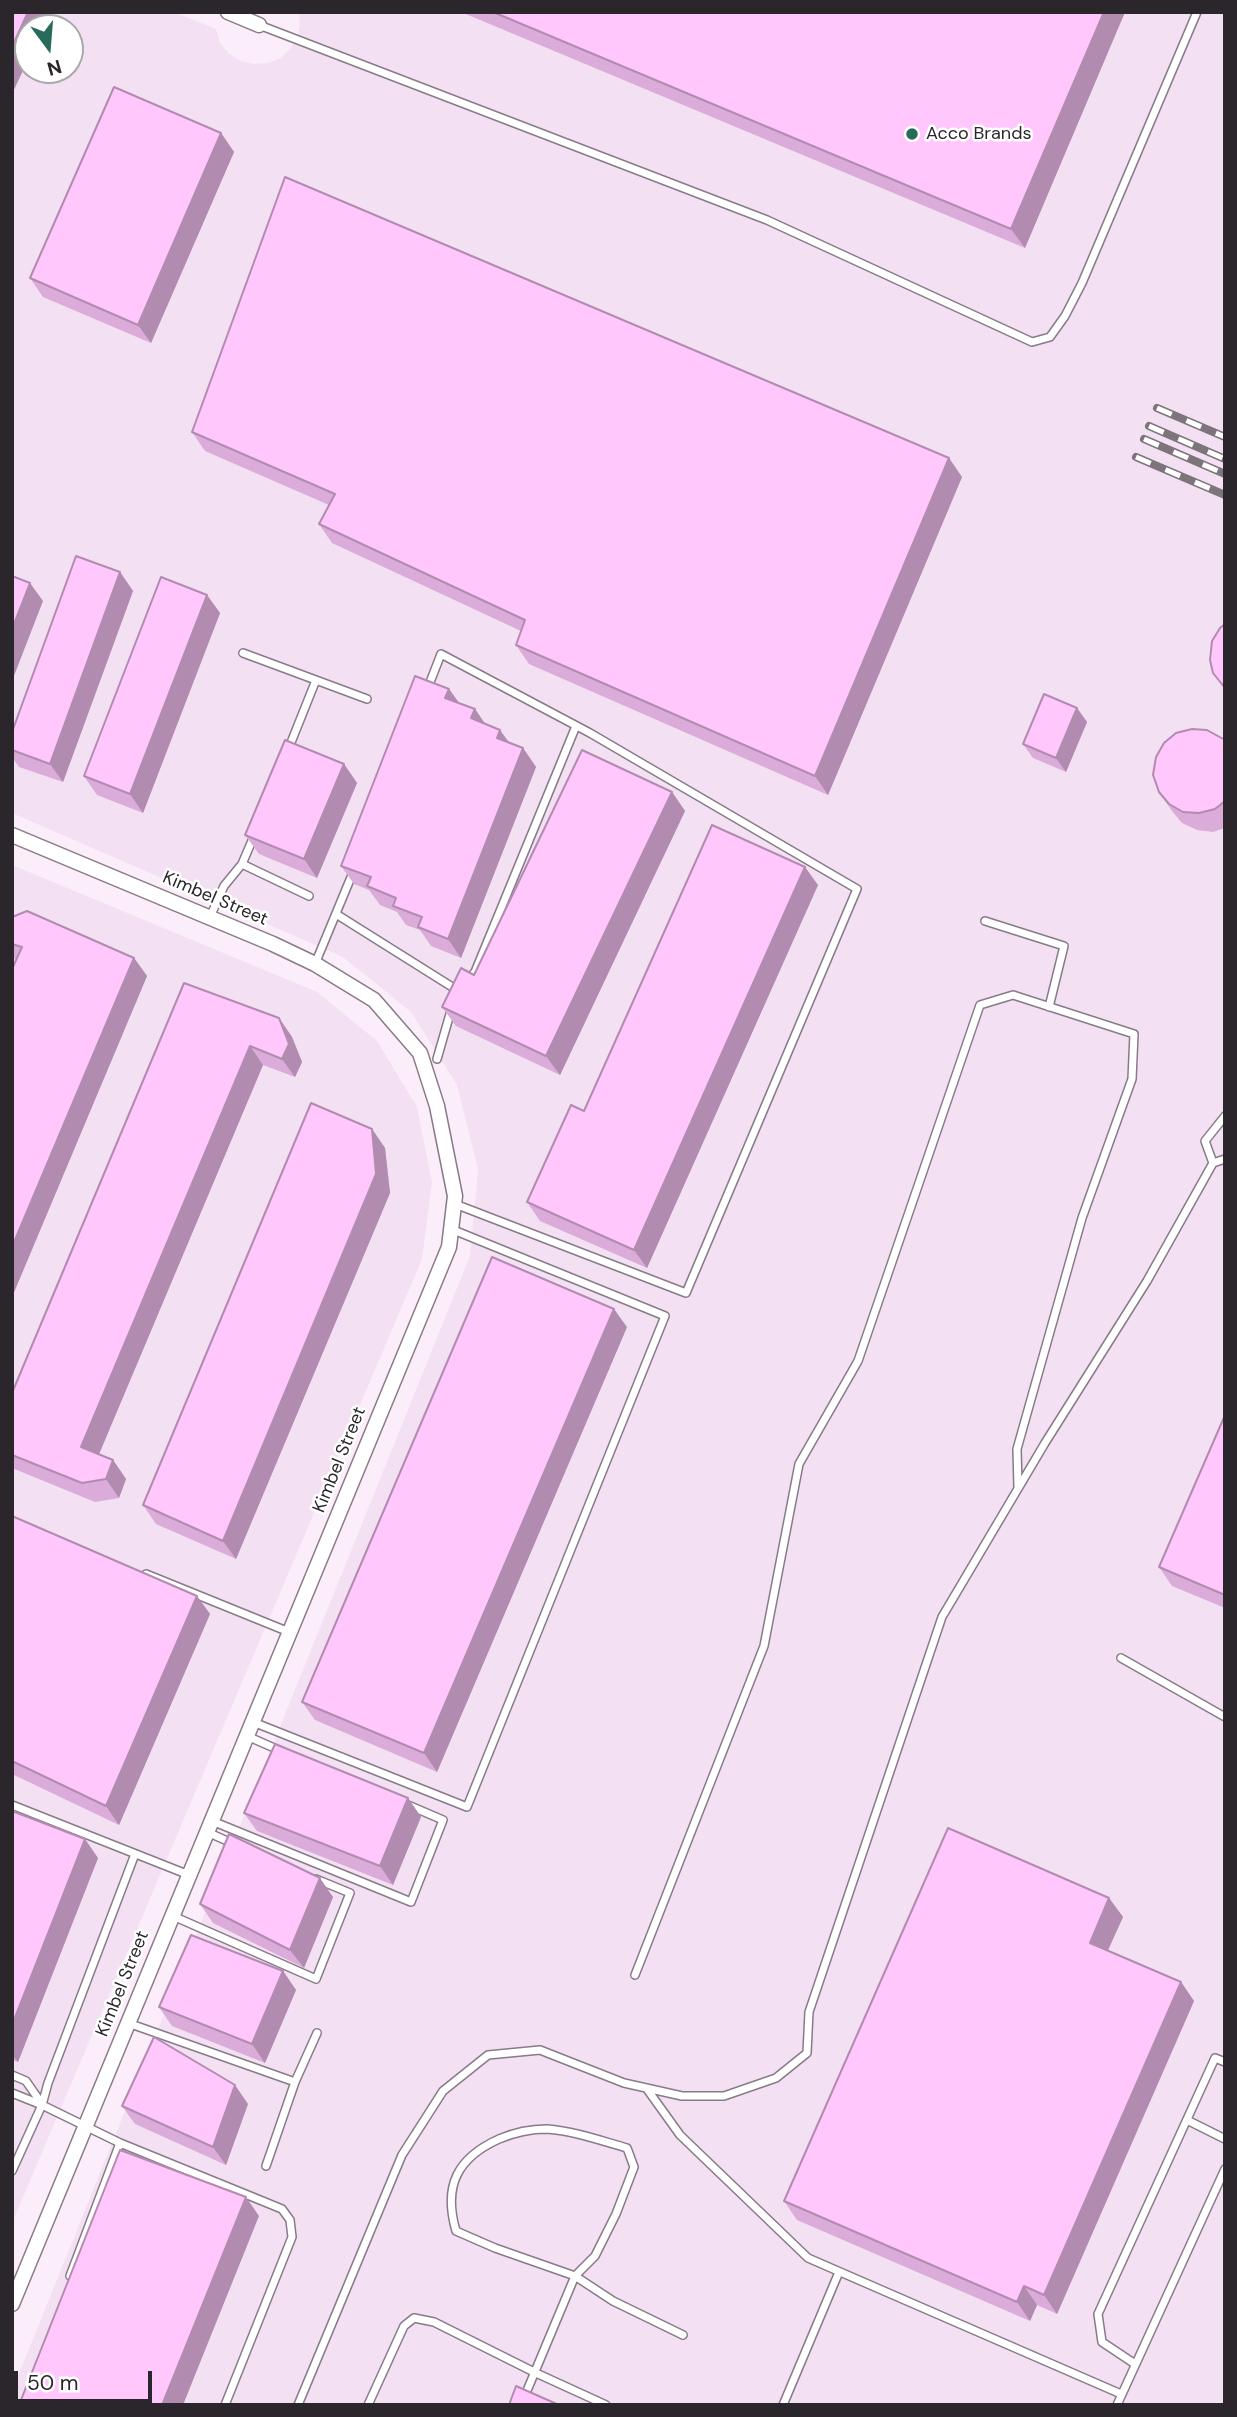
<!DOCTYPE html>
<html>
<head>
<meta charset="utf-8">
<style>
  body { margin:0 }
  #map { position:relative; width:1237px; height:2417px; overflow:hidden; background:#fbedfa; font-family:"DM Sans",sans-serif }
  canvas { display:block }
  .frame { position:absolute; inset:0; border:14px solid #2b262b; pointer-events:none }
  .north { position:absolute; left:14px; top:14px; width:70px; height:70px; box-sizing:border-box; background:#fff; border:2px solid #aaa8aa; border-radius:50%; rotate:164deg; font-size:19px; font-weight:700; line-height:28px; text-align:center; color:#2b262b }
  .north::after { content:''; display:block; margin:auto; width:24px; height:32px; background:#286b5b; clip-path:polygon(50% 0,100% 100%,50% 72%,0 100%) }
  .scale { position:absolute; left:14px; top:2371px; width:138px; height:32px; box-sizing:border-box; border:4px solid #2b262b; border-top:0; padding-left:9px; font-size:21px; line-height:24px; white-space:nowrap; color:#2b262b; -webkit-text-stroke:5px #fff; paint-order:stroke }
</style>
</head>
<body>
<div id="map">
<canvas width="1237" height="2417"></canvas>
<div class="frame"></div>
<div class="north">N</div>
<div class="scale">50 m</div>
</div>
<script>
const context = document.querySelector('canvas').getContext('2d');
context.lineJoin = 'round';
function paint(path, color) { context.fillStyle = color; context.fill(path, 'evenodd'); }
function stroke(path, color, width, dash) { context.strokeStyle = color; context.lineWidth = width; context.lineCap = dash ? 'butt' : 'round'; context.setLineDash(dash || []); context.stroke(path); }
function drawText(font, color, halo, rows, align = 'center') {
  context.font = font + ' "DM Sans",sans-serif'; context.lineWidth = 5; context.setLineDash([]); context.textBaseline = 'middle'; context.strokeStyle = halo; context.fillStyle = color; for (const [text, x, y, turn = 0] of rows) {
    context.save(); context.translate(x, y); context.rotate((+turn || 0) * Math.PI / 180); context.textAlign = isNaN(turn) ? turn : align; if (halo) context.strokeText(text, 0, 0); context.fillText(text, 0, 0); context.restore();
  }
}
paint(new Path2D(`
  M12,12H174L216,29L220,43L229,54L241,61L254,64L268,63L281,58L291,48L298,36L300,22L299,12H1225V2405H12V2391L470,1256L478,1169L457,1085L411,1012L343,957L12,813ZM28,28H70V70H28Z
  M12,865L317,992L377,1041L417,1107L432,1182L422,1259L12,2223Z`), '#f4e0f3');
const lane = new Path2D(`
  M259,25L767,220L1032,342L1050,337L1065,316L1082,283L1197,12
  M243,653L367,699
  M427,690L441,654L590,733L857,889L686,1293L455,1204
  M288,750L316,680
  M242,864L309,896
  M336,914L457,990L459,988
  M210,917L224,886L242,864L254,836
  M985,921L1064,946L1049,1007
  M315,964L354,870
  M468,979L475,972L576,726
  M437,1059L452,1007
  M1213,1163L1205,1141L1225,1116
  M146,1574L289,1632
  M1121,1658L1225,1717
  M253,1722L467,1807L665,1316L451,1229
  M247,1736L281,1751
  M12,1805L189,1875
  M212,1821L411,1902L443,1820L408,1805
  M207,1832L234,1844
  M173,1916L316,1979L350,1893L316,1879
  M635,1975L764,1646L799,1464L858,1361L980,1005L1013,995L1134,1034L1132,1079L1082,1218L1017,1449L1018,1487
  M128,2023L295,2082L266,2166
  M12,2075L26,2081L42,2104
  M295,2082L317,2033
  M647,2089L680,2135L808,2258L1121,2394
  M12,2093L42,2105L120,2143L282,2209L290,2220L292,2237L225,2405
  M1187,2120L1225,2139
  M12,2171L42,2105L48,2083L135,1854
  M70,2276L120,2143
  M1135,2364L1102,2342L1098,2314L1215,2058L1225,2062
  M298,2405L402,2155L443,2091L488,2055L540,2050L624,2083L682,2096H724L776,2078L807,2053L809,2012L942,1617L1045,1443L1147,1281L1213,1163L1225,1159
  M368,2405L404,2326L414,2318L434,2322L536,2373L606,2405
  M521,2405L575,2276L595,2256L616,2214L634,2167L627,2148C602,2141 574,2131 547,2129C532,2129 513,2133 499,2139C457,2158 443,2186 456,2231L495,2248L575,2276L613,2301L683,2335
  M783,2405L839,2272
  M1117,2405L1225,2169`);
const street = new Path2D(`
  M228,12L259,25
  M12,835L273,944L315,964L374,1000L420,1053L437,1106L455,1196L449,1247L12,2304`);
stroke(lane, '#877b87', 10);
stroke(street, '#877b87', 17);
stroke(lane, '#fff', 7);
stroke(street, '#fff', 14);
const rail = new Path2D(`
  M1157,408L1225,437
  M1149,426L1225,459
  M1144,439L1225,474
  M1136,457L1225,495`);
stroke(rail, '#7d747c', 8);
stroke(rail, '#fff', 5, [16]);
paint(new Path2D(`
  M461,12H1125L1025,248Z
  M221,133L234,152L151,343L43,297L30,278Z
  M192,432L962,477L828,795L529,664L516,645L521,631L332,543L319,524L329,505L205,451Z
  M120,572L133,591L63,782L19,767L12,757V732Z
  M207,595L220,613L143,813L97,795L84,776Z
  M449,689L459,703L475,709L485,724L509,743L523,748L536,767L461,958L431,946L420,930L406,925L397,912L380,905L369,890L354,884L341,866Z
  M1077,708L1087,722L1066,772L1033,758L1023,744Z
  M1225,740V828L1213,832L1197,830L1182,823L1172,811L1159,792Z
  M344,764L357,783L317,878L259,854L245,835Z
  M672,792L685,811L560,1075L456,1026L442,1007L474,975Z
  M818,885L647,1268L540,1221L527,1202L584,1111Z
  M12,917L134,958L147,976L12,1297V969L16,959L12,958Z
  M184,983L279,1018L292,1037L302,1062L295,1077L263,1065L99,1454L113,1460L126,1479L119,1498L95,1502L12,1468V1393Z
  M372,1129L385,1148L390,1193L236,1559L156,1524L143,1505Z
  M627,1327L437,1772L315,1720L302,1702Z
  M1225,1415V1608L1172,1586L1159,1567Z
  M12,1516L197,1596L210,1614L119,1825L12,1774Z
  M408,1798L421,1817L393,1885L257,1831L244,1813Z
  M12,1811L98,1858L18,2062L12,2060Z
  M333,1897L304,1968L213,1923L200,1904Z
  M1109,1898L1123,1917L1108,1950L1181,1982L1194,2001L1057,2314L1037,2305L1030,2321L797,2220L784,2201Z
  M283,1971L296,1990L265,2063L172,2026L159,2007Z
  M248,2104L226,2165L135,2124L122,2106Z`), '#dbabd9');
paint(new Path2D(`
  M28,12H49L42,28H28V60L12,94V47Z
  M1104,12H1125L1025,248L1011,229Z
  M221,133L234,152L151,343L138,325Z
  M949,458L962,477L828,795L815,776Z
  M120,572L133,591L63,782L50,764Z
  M30,583L43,601L12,681V629Z
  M207,595L220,613L143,813L130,794Z
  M449,689L462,707L445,698Z
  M1077,708L1087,722L1066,772L1056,758Z
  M475,709L488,728L471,718Z
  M500,730L513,748L497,738Z
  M523,748L536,767L461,958L448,939Z
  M344,764L357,783L317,878L304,859Z
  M672,792L685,811L560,1075L546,1056Z
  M805,867L818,885L647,1268L634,1250Z
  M134,958L147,976L12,1297V1247Z
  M279,1018L292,1037L302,1062L295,1077L282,1059Z
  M250,1046L263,1065L94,1466L81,1447Z
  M372,1129L385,1148L390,1193L236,1559L223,1541Z
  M614,1309L627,1327L437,1772L424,1753Z
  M113,1460L126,1479L119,1498L106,1479Z
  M197,1596L210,1614L119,1825L106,1806Z
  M408,1798L421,1817L393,1885L380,1866Z
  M85,1839L98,1858L18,2062L12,2055V2025Z
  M320,1878L333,1897L304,1968L290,1950Z
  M1109,1898L1123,1917L1103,1961L1090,1943Z
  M283,1971L296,1990L265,2063L252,2044Z
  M1181,1982L1194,2001L1057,2314L1044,2295Z
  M235,2085L248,2104L226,2165L213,2147Z
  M246,2197L259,2216L183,2405H162Z
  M1024,2286L1037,2305L1030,2321L1017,2302Z`), '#b28bb0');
const building = new Path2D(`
  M12,12H28L12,47Z
  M493,12H1104L1011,229Z
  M114,87L221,133L138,325L30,278Z
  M285,177L949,458L815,776L516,645L525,620L319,524L335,494L192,432Z
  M76,556L120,572L50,764L12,750V732Z
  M12,576L30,583L12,629Z
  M161,577L207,595L130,794L84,776Z
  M1225,624V688L1213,673L1210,660L1212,641L1220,628Z
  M415,676L449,689L445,698L475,709L471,718L500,730L497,738L523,748L448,939L418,927L422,917L393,906L396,898L367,886L371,877L341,866Z
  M1044,694L1077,708L1056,758L1023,744Z
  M1192,729L1207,730L1225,740V801L1215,809L1199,813L1183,812L1169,804L1159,792L1153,775L1156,757L1164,743L1176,733Z
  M285,740L344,764L304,859L245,835Z
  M582,750L672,792L546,1056L442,1007L461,968L474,975Z
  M712,825L805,867L634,1250L527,1202L571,1105L584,1111Z
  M27,911L134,958L12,1247V969L22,947L12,944V917Z
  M184,983L279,1018L289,1044L282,1059L250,1046L81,1447L113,1460L106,1479L82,1483L12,1455V1393Z
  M311,1103L372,1129L376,1174L223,1541L143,1505Z
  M492,1257L614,1309L424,1753L302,1702Z
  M1225,1415V1595L1159,1567Z
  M12,1516L197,1596L106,1806L12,1761Z
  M275,1744L408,1798L380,1866L244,1813Z
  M12,1811L85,1839L12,2025Z
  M948,1828L1109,1898L1090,1943L1181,1982L1044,2295L1024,2286L1017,2302L784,2201Z
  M229,1834L320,1878L290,1950L200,1904Z
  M191,1935L283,1971L252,2044L159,2007Z
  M154,2037L235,2085L213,2147L122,2106Z
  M120,2150L246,2197L162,2405H19Z
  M516,2386L559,2405H509Z`);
paint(building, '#ffc7fc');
stroke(building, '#b28bb0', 2);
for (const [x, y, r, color] of [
  [912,134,7,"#286b5b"]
]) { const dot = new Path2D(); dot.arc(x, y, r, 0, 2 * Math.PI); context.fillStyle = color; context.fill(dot); stroke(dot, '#fff', 2.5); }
drawText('18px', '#2b262b', '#fff', [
  ["Acco Brands",926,134]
], 'left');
drawText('18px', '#2b262b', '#fff', [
  ["Kimbel Street",215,899,23],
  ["Kimbel Street",340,1460,-68],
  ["Kimbel Street",123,1984,-68]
]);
</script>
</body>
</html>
